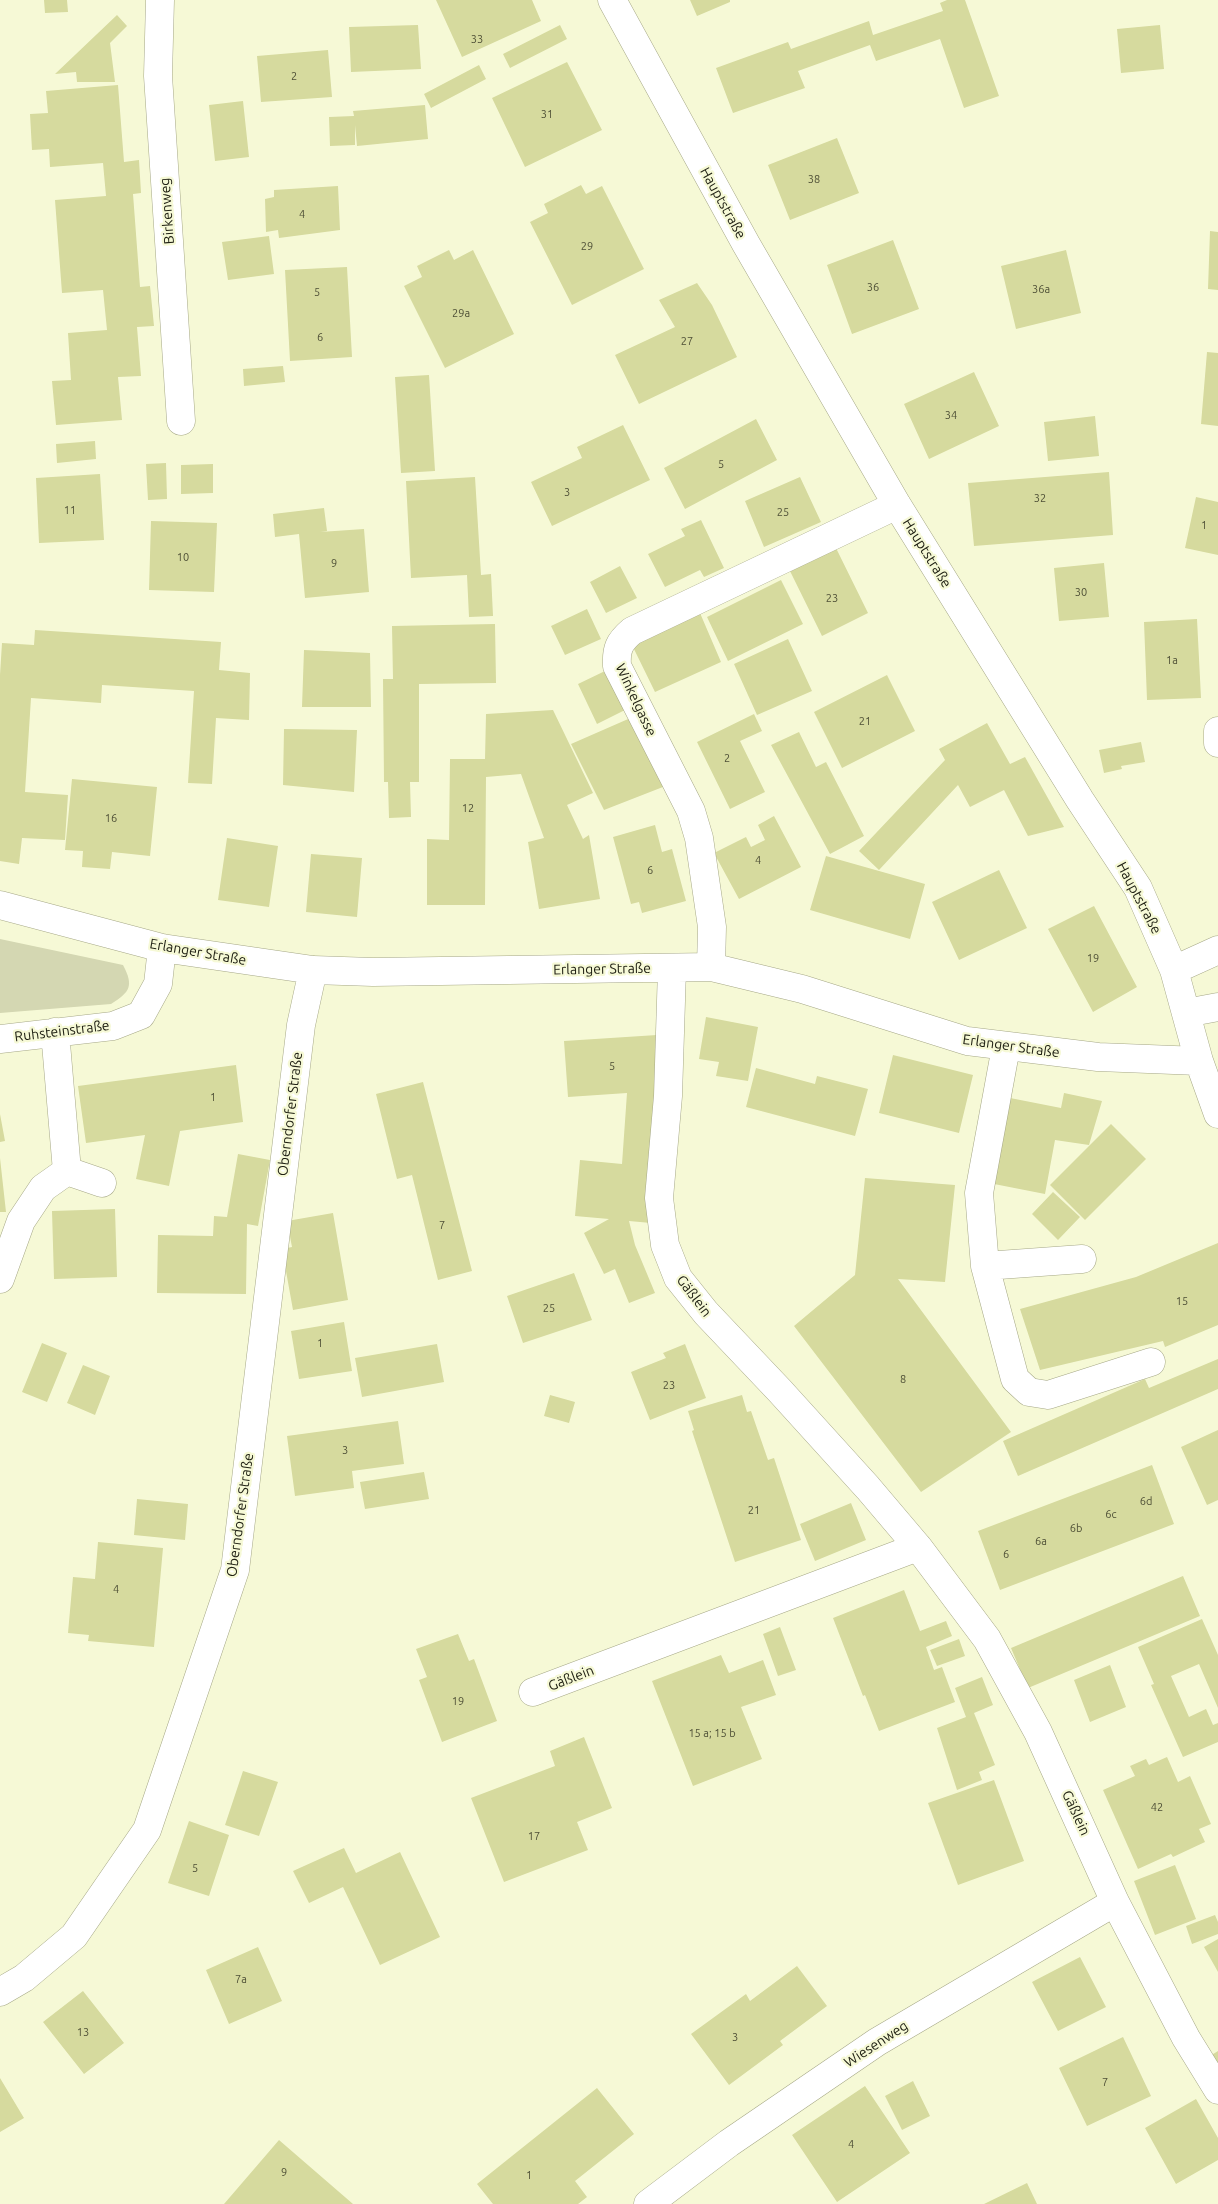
<!DOCTYPE html>
<html>
<head>
<meta charset="utf-8">
<style>
  body { margin:0 }
  canvas { display:block; background:#f6f9d6 }
</style>
</head>
<body>
<canvas width="1218" height="2204"></canvas>
<script>
const context = document.querySelector('canvas').getContext('2d');
context.lineJoin = 'round';
function paint(path, color) { context.fillStyle = color; context.fill(path, 'evenodd'); }
function stroke(path, color, width, dash) { context.strokeStyle = color; context.lineWidth = width; context.lineCap = dash ? 'butt' : 'round'; context.setLineDash(dash || []); context.stroke(path); }
function drawText(font, color, halo, rows, align = 'center') {
  context.font = font + ' Ubuntu,sans-serif'; context.lineWidth = 4.5; context.setLineDash([]); context.textBaseline = 'middle'; context.strokeStyle = halo; context.fillStyle = color; for (const [text, x, y, turn = 0] of rows) {
    context.save(); context.translate(x, y); context.rotate((+turn || 0) * Math.PI / 180); context.textAlign = isNaN(turn) ? turn : align; if (halo) context.strokeText(text, 0, 0); context.fillText(text, 0, 0); context.restore();
  }
}
paint(new Path2D(`
  M0,939L123,965C134,986 130,992 111,1004L0,1013Z`), '#d4d7b2');
paint(new Path2D(`
  M44,0H67L68,12L45,13Z
  M436,0H532L541,21L462,57Z
  M690,0H730V2L697,16Z
  M947,0H965L999,96L964,108L940,39L876,61L870,45L798,71L805,88L733,113L716,68L788,42L791,49L869,21L873,35L943,11L940,3Z
  M117,15L127,26L110,43L115,82H77L76,72L55,74Z
  M418,25L421,69L351,72L349,27Z
  M560,25L567,39L510,68L503,54Z
  M1160,25L1164,69L1121,73L1117,29Z
  M328,50L332,97L261,102L257,56Z
  M567,62L602,130L525,167L492,98Z
  M479,65L486,79L431,108L424,94Z
  M118,85L124,162L139,160L141,193L133,194L140,287L150,286L154,326L137,327L141,376L118,377L122,420L56,425L52,381L71,380L68,333L107,330L103,290L62,293L55,200L106,196L103,163L50,167L49,149L32,150L30,114L48,113L46,91Z
  M243,101L249,157L215,161L209,105Z
  M425,105L428,139L357,146L355,125V145L330,146L329,117L354,116L353,111Z
  M837,138L859,193L790,220L768,165Z
  M581,185L586,194L602,186L644,269L572,305L530,222L548,213L544,204Z
  M338,186L340,230L279,238L278,230L266,232L265,199L274,197V190Z
  M1210,231L1218,232V290L1208,289Z
  M269,236L274,274L228,280L222,242Z
  M893,240L919,309L852,334L827,265Z
  M449,250L454,260L473,250L514,334L445,368L404,286L422,277L417,266Z
  M1066,250L1081,313L1016,329L1001,266Z
  M347,267L352,357L290,361L285,270Z
  M697,283L712,305L737,357L639,404L615,355L675,327L659,300Z
  M1207,352L1218,353V426L1201,424Z
  M283,366L285,382L244,386L243,369Z
  M974,372L999,426L929,459L904,404Z
  M429,375L435,471L401,473L395,377Z
  M1095,416L1099,456L1048,461L1044,422Z
  M756,419L777,460L685,509L664,468Z
  M623,425L650,480L552,526L531,482L582,458L577,447Z
  M95,441L96,459L57,463L56,444Z
  M166,463L167,499L148,500L146,464Z
  M213,464V493L181,494V465Z
  M1109,472L1113,535L974,546L968,483Z
  M100,474L104,540L39,543L36,478Z
  M475,477L481,575L491,574L493,616L469,617L467,575L411,578L406,481Z
  M800,477L821,522L764,547L745,501Z
  M1196,497L1218,502V555L1185,548Z
  M324,508L327,531L320,532L364,529L369,592L305,598L299,534L275,537L273,514Z
  M701,520L724,568L704,577L700,570L665,587L648,554L685,536L681,529Z
  M151,521L217,523L214,592L149,590Z
  M835,546L868,613L822,636L789,569Z
  M1104,563L1109,617L1059,621L1054,568Z
  M620,566L637,598L606,613L590,582Z
  M781,580L803,624L728,661L707,617Z
  M587,609L601,639L565,655L551,626Z
  M700,613L721,662L655,692L632,645Z
  M1197,619L1201,698L1147,700L1144,622Z
  M495,624L496,683L419,684V782H410L411,817L389,818L388,782H384L383,679H393L392,626Z
  M35,630L221,642L219,670L250,673L249,720L216,718L212,784L188,783L194,691L102,685L101,703L31,698L25,792L68,795L65,840L22,838L19,864L0,861V675L2,643L34,645Z
  M788,639L812,691L757,715L734,664Z
  M304,650L370,653L371,707H302Z
  M605,671L625,710L597,724L578,684Z
  M887,675L915,731L842,768L814,712Z
  M553,710L593,793L567,805L583,839L589,835L600,899L539,909L528,842L544,838L521,774L486,777L485,905H427V839L449,840L450,759H485L486,714Z
  M754,714L762,731L740,741L765,792L730,809L697,742Z
  M635,716L668,785L604,810L571,744Z
  M987,723L1010,764L1025,757L1064,827L1028,836L1004,790L970,807L958,785L879,870L859,851L945,760L939,749Z
  M284,729L357,730L354,792L283,785Z
  M799,732L816,767L826,762L864,836L830,854L771,745Z
  M1141,742L1145,762L1121,766L1122,769L1104,773L1099,750Z
  M72,779L157,787L150,856L112,852L110,869L82,867L83,851L65,850Z
  M774,816L801,867L739,899L714,853L746,837L751,847L765,840L758,825Z
  M655,825L662,852L672,849L686,901L642,913L639,902L631,904L613,837Z
  M227,838L278,846L269,907L218,900Z
  M311,854L362,858L357,917L306,912Z
  M826,856L925,884L910,939L810,910Z
  M999,870L1027,928L959,960L932,902Z
  M1094,906L1137,987L1093,1012L1048,929Z
  M706,1017L758,1027L748,1081L716,1076L719,1062L699,1059Z
  M657,1035L651,1223L629,1221L635,1245L655,1293L629,1303L615,1269L604,1274L584,1233L609,1219L575,1216L580,1160L622,1164L627,1093L568,1097L564,1041Z
  M893,1055L973,1075L959,1133L879,1113Z
  M236,1065L243,1122L180,1131L169,1186L136,1179L145,1135L86,1143L78,1086Z
  M756,1068L815,1084L817,1076L868,1089L855,1136L746,1107Z
  M423,1082L472,1271L438,1280L412,1175L397,1179L376,1094Z
  M1064,1093L1102,1101L1089,1145L1055,1140L1045,1194L989,1183L1005,1097L1061,1108Z
  M0,1114L5,1141L0,1142Z
  M1111,1124L1146,1159L1085,1220L1050,1185Z
  M238,1154L270,1160L258,1226L247,1224L246,1294L157,1293L158,1235L213,1236L214,1216L227,1217Z
  M0,1158L6,1212H0Z
  M865,1178L955,1185L945,1282L898,1279L1011,1432L921,1492L794,1326L855,1275Z
  M1053,1192L1080,1217L1058,1240L1032,1214Z
  M115,1209L117,1277L54,1279L52,1211Z
  M333,1213L348,1300L293,1310L282,1249L292,1247L287,1221Z
  M1218,1243V1325L1165,1347L1163,1341L1040,1370L1020,1309L1136,1277Z
  M574,1273L592,1320L523,1343L507,1296Z
  M344,1322L352,1371L299,1379L291,1331Z
  M42,1343L67,1353L47,1402L22,1392Z
  M437,1344L444,1382L362,1397L355,1358Z
  M685,1344L706,1398L650,1420L631,1372L666,1358L663,1353Z
  M1218,1359V1389L1018,1476L1003,1441L1145,1379L1149,1388Z
  M83,1365L110,1376L95,1415L67,1403Z
  M550,1395L575,1402L569,1423L544,1416Z
  M742,1395L747,1412L751,1411L768,1460L774,1458L801,1540L735,1562L692,1431L694,1430L688,1411Z
  M398,1421L404,1464L352,1471L354,1488L295,1496L287,1436Z
  M1218,1430V1500L1207,1505L1181,1447Z
  M1152,1465L1174,1524L1000,1590L978,1531Z
  M424,1472L429,1499L365,1509L360,1482Z
  M137,1499L188,1504L185,1540L134,1535Z
  M851,1503L866,1540L815,1561L800,1524Z
  M98,1542L163,1548L154,1647L88,1641L89,1635L68,1633L73,1577L95,1579Z
  M1183,1576L1200,1616L1028,1688L1011,1648Z
  M904,1590L920,1631L946,1621L952,1636L926,1647L934,1670L942,1667L955,1702L879,1731L865,1695L863,1696L833,1618Z
  M1202,1619L1218,1655V1708L1199,1664L1171,1676L1189,1717L1206,1709L1213,1725L1218,1723V1742L1183,1757L1151,1685L1154,1684L1138,1647Z
  M780,1627L796,1670L778,1676L763,1634Z
  M458,1634L469,1661L474,1659L497,1721L442,1742L419,1680L427,1677L416,1649Z
  M959,1639L965,1656L937,1666L930,1650Z
  M721,1655L729,1673L763,1660L776,1695L741,1707L762,1759L693,1786L652,1681Z
  M1110,1665L1126,1707L1090,1722L1074,1680Z
  M982,1677L993,1705L974,1713L995,1765L979,1772L982,1780L957,1790L937,1728L966,1717L955,1688Z
  M584,1737L612,1808L577,1822L588,1850L504,1882L471,1798L555,1766L550,1751Z
  M1167,1757L1178,1782L1190,1776L1211,1824L1199,1829L1205,1842L1173,1857L1171,1854L1138,1869L1103,1790L1135,1776L1130,1766L1146,1759L1149,1765Z
  M243,1771L278,1782L259,1836L225,1825Z
  M994,1780L1024,1861L958,1885L928,1803Z
  M189,1821L229,1835L209,1896L168,1883Z
  M344,1848L356,1873L400,1852L440,1937L380,1965L343,1887L309,1903L293,1871Z
  M1175,1865L1196,1919L1155,1935L1134,1881Z
  M1215,1915L1218,1922V1934L1192,1944L1186,1926Z
  M1218,1939V1972L1204,1947Z
  M258,1947L282,2001L229,2024L206,1970Z
  M1080,1957L1106,2007L1058,2031L1032,1982Z
  M797,1966L827,2006L780,2041L783,2045L729,2085L691,2034L746,1994L750,2001Z
  M83,1991L124,2043L84,2074L43,2022Z
  M1123,2037L1151,2096L1087,2126L1059,2068Z
  M1218,2051V2068L1210,2056Z
  M0,2078L24,2118L0,2132Z
  M913,2081L930,2116L902,2130L885,2096Z
  M865,2086L910,2153L837,2202L792,2135Z
  M597,2088L634,2134L575,2181L587,2197L578,2204H493L477,2184Z
  M1196,2099L1218,2138V2160L1176,2184L1145,2128Z
  M279,2140L353,2204H224Z
  M1027,2183L1037,2204H984Z`), '#d6da9e');
const minor = new Path2D(`
  M160,0L158,76L181,421
  M612,0L746,244L897,505L1080,800L1138,888L1174,970L1199,1061L1218,1114
  M1218,731V743
  M0,905L162,948L313,970L373,972L711,967L802,989L967,1041L1098,1057L1199,1061
  M711,967L712,927L699,838L691,811L617,666C616,649 619,642 632,631L897,505
  M672,969L668,1096L659,1198L665,1245L678,1278L706,1313L780,1391L868,1488L918,1547L987,1639L1038,1732L1115,1902L1186,2038L1218,2090
  M1174,970L1218,950
  M1186,1013L1218,1007
  M55,1032L67,1171
  M0,1039L113,1026L141,1015L158,984L162,948
  M1006,1047L979,1193L985,1266L1015,1379L1029,1392L1048,1395L1151,1362
  M985,1266L1082,1259
  M0,1279L21,1221L43,1188L67,1171L102,1183
  M533,1692L918,1547
  M0,1992L24,1978L74,1936L147,1830L235,1570L301,1025L313,970
  M648,2204L729,2143L877,2042L1115,1902`);
stroke(minor, '#a6a887', 29);
stroke(minor, '#fff', 28);
drawText('11px', '#4e4f36', null, [
  ["33",477,39],
  ["2",294,76],
  ["31",547,114],
  ["38",814,179],
  ["4",302,214],
  ["29",587,246],
  ["36",873,287],
  ["36a",1041,289],
  ["5",317,292],
  ["29a",461,313],
  ["6",320,337],
  ["27",687,341],
  ["34",951,415],
  ["5",721,464],
  ["3",567,492],
  ["32",1040,498],
  ["11",70,510],
  ["25",783,512],
  ["1",1204,525],
  ["10",183,557],
  ["9",334,563],
  ["30",1081,592],
  ["23",832,598],
  ["1a",1172,660],
  ["21",865,721],
  ["2",727,758],
  ["12",468,808],
  ["16",111,818],
  ["4",758,860],
  ["6",650,870],
  ["19",1093,958],
  ["5",612,1066],
  ["1",213,1097],
  ["7",442,1225],
  ["15",1182,1301],
  ["25",549,1308],
  ["1",320,1343],
  ["8",903,1379],
  ["23",669,1385],
  ["3",345,1450],
  ["6d",1146,1501],
  ["21",754,1510],
  ["6c",1111,1514],
  ["6b",1076,1528],
  ["6a",1041,1541],
  ["6",1006,1554],
  ["4",116,1589],
  ["19",458,1701],
  ["15 a; 15 b",712,1733],
  ["42",1157,1807],
  ["17",534,1836],
  ["5",195,1868],
  ["7a",241,1979],
  ["13",83,2032],
  ["3",735,2037],
  ["7",1105,2082],
  ["4",851,2144],
  ["9",284,2172],
  ["1",529,2175]
]);
drawText('14px', '#202114', '#f6f9d6', [
  ["Hauptstraße",723,203,61],
  ["Birkenweg",167,211,-94],
  ["Hauptstraße",927,553,58],
  ["Winkelgasse",636,700,65],
  ["Hauptstraße",1139,898,62],
  ["Erlanger Straße",198,952,10],
  ["Erlanger Straße",602,969,-1],
  ["Ruhsteinstraße",62,1031,-7],
  ["Erlanger Straße",1011,1046,8],
  ["Oberndorfer Straße",290,1114,-83],
  ["Gäßlein",694,1296,53],
  ["Oberndorfer Straße",240,1515,-82],
  ["Gäßlein",571,1678,-21],
  ["Gäßlein",1076,1813,65],
  ["Wiesenweg",876,2044,-33]
]);
</script>
</body>
</html>
